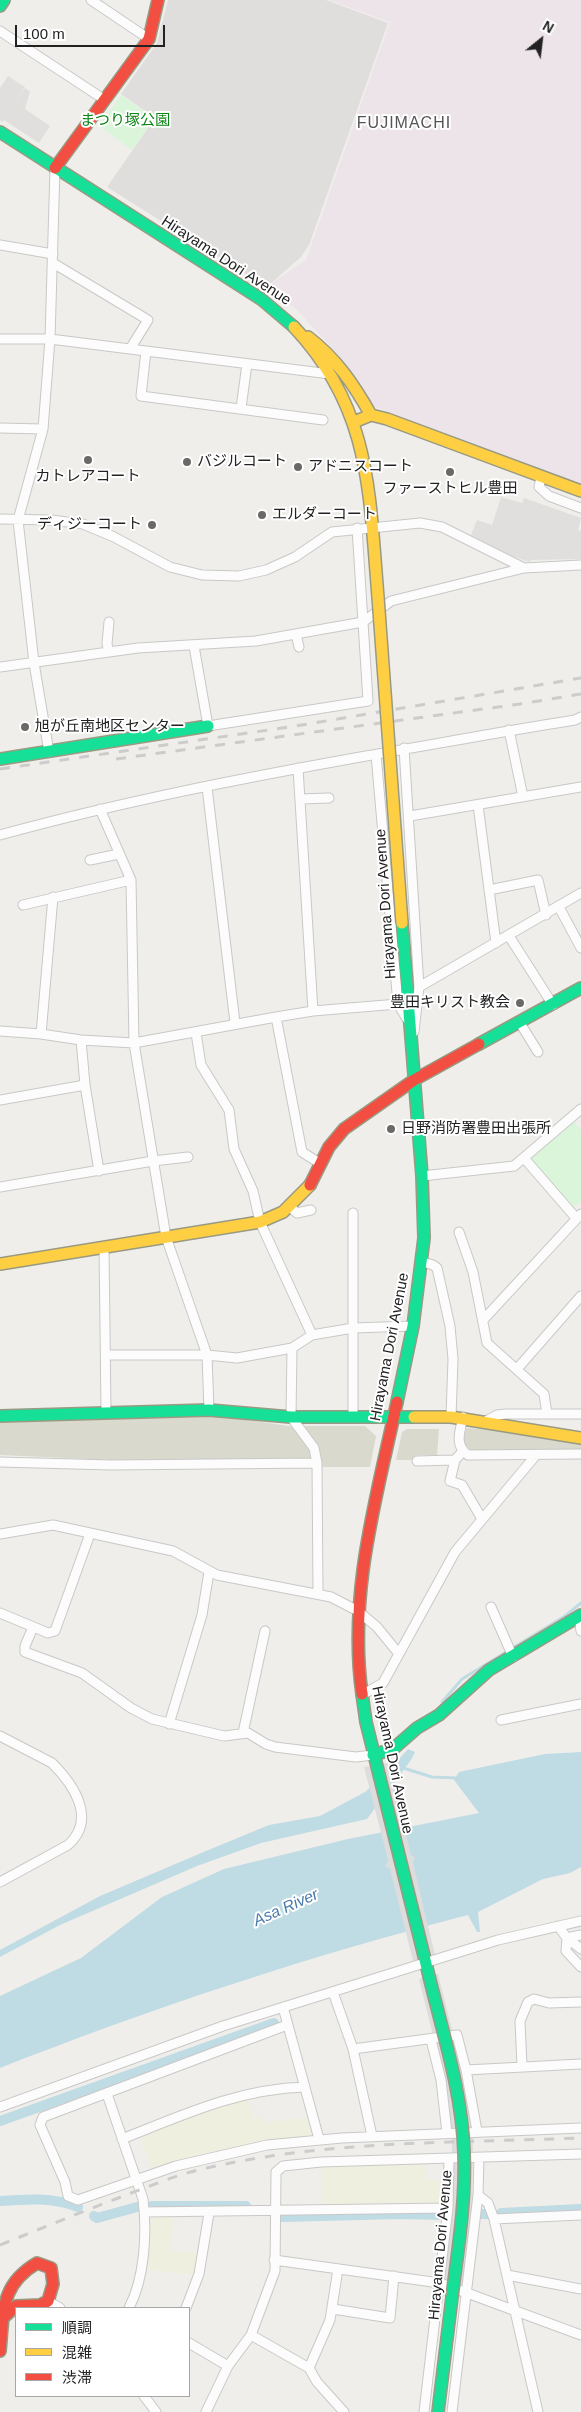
<!DOCTYPE html>
<html>
<head>
<meta charset="utf-8">
<style>
  body { margin:0 }
  #map { position:relative; width:581px; height:2412px; overflow:hidden; background:#f0eeeb; font-family:Arial,"Noto Sans JP",sans-serif }
  canvas { display:block }
  .legend { position:absolute; left:15px; top:2307px; width:175px; height:90px; box-sizing:border-box; background:#fff; border:1px solid #a7a7a7; margin:0; padding:6px 9px; list-style:none; font-size:15px; color:#222 }
  .legend li { display:flex; align-items:center; gap:10px; height:25px }
  .legend b { width:25px; border:1px solid #a7a7a7 }
  .north { position:absolute; left:516px; top:15px; width:50px; height:50px; -webkit-text-stroke:4px #fff; paint-order:stroke; rotate:29deg; font-size:14px; font-weight:700; line-height:20px; text-align:center; color:#222 }
  .north::after { content:''; display:block; margin:auto; width:18px; height:22px; background:#222; clip-path:polygon(50% 0,100% 100%,50% 72%,0 100%) }
  .scale { position:absolute; left:15px; top:25px; width:150px; height:22px; box-sizing:border-box; border:2px solid #222; border-top:0; padding-left:6px; font-size:15px; line-height:18px; white-space:nowrap; color:#222; -webkit-text-stroke:4px #fff; paint-order:stroke }
</style>
</head>
<body>
<div id="map">
<canvas width="581" height="2412"></canvas>
<ul class="legend">
<li><b style="height:6px;background:#16e098"></b>順調</li>
<li><b style="height:6px;background:#ffcf43"></b>混雑</li>
<li><b style="height:6px;background:#f24e42"></b>渋滞</li>
</ul>
<div class="north">N</div>
<div class="scale">100 m</div>
</div>
<script>
const context = document.querySelector('canvas').getContext('2d');
context.lineJoin = 'round';
function paint(path, color) { context.fillStyle = color; context.fill(path, 'evenodd'); }
function stroke(path, color, width, dash) { context.strokeStyle = color; context.lineWidth = width; context.lineCap = dash ? 'butt' : 'round'; context.setLineDash(dash || []); context.stroke(path); }
function drawText(font, color, halo, rows, align = 'center') {
  context.font = font + ' Arial,"Noto Sans JP",sans-serif'; context.lineWidth = 4; context.setLineDash([]); context.textBaseline = 'middle'; context.strokeStyle = halo; context.fillStyle = color; for (const [text, x, y, turn = 0] of rows) {
    context.save(); context.translate(x, y); context.rotate((+turn || 0) * Math.PI / 180); context.textAlign = isNaN(turn) ? turn : align; if (halo) context.strokeText(text, 0, 0); context.fillText(text, 0, 0); context.restore();
  }
}
paint(new Path2D(`
  M168,0H326L388,23L309,245L301,257L270,284L269,289L107,187L155,118L121,94L157,43Z`), '#dfdedc');
paint(new Path2D(`
  M328,0H581V484L373,406L353,373L332,348L296,309L269,291L270,284L306,260L390,22Z`), '#ede4e9');
paint(new Path2D(`
  M202,1416L235,1418L295,1427L312,1447L313,1459L111,1460L0,1455V1421Z
  M305,1426H365L376,1436L370,1467H322V1459H319Z
  M467,1428L506,1431L581,1443V1451H472L464,1444V1434Z
  M407,1429H439L437,1455H417L414,1460H396L402,1432Z`), '#d9d9cd');
paint(new Path2D(`
  M247,2097L253,2119L263,2117L264,2122L309,2118L313,2132L311,2136L267,2140L201,2154L152,2169L140,2136L225,2103Z
  M426,2164V2180L442,2181L441,2204L407,2202L321,2205V2169L325,2167Z
  M154,2216L174,2217L171,2251L199,2253L193,2275L145,2269L150,2221Z`), '#efefdf');
paint(new Path2D(`
  M121,95L154,118L132,150L99,126Z
  M573,1121L581,1130V1201L574,1207L530,1160Z`), '#daf5da');
paint(new Path2D(`
  M8,76L25,87L11,109L25,88L30,91L25,109L50,126L39,143L4,120L2,122L0,120V88Z
  M501,497L522,503L524,498L581,518L578,530L581,531V559L531,560L530,562L512,556L471,535L477,520L492,525Z`), '#e0dfde');
paint(new Path2D(`
  M408,1749L415,1752L411,1760L367,1819L261,1843L197,1866L60,1925L0,1957V1950L100,1896L206,1851L269,1825L320,1816L365,1792L391,1768Z
  M581,1752V1867L570,1873L543,1879L478,1912L480,1932H477L468,1915C309,1956 152,2008 0,2068V1996L81,1958L162,1897L224,1869L348,1839L479,1813L454,1780L459,1772L545,1754Z`), '#bfdbe3');
paint(new Path2D(`
  M388,1763L411,1855L415,1857L413,1863L435,1955L413,1961L390,1869L385,1866L388,1860L364,1767Z
  M438,1974L461,2065L473,2138L472,2205L462,2298L442,2295L452,2207L453,2176L451,2126L442,2072L419,1979Z`), '#dedddd');
stroke(new Path2D(`
  M442,1702L462,1679L565,1616L581,1603
  M400,1767L432,1777L457,1778`), '#bfdbe3', 3);
stroke(new Path2D(`
  M0,2121L274,2023
  M0,2201C26,2199 53,2197 78,2207
  M152,2206H246
  M501,2213L581,2209
  M481,2214H488
  M94,2216L97,2218L137,2207
  M282,2217L400,2214L442,2215`), '#bfdbe3', 10);
const street = new Path2D(`
  M91,0L149,39
  M0,31L105,100
  M0,245L53,254
  M53,263L148,320L130,349
  M0,339H50L330,374
  M146,351L141,396L323,420
  M241,408L247,364
  M0,428L43,429
  M541,477L539,487L549,496L581,508
  M0,519L51,520L83,524L114,537L170,567L202,575L239,576L266,570L295,557L332,532L420,523L442,527L524,568
  M109,622L107,644L109,652
  M296,634L299,647
  M194,646L208,726L368,701L357,528
  M0,667L138,648L256,641L363,622L391,601L524,568L581,565
  M509,730L523,797
  M404,748L419,987L414,1032
  M49,752L34,663L18,520L43,429L50,339L55,168
  M376,755L398,1004L407,1019
  M298,768L313,1011L276,1017L302,1152L321,1164
  M207,787L235,1023
  M300,799L329,798
  M478,805L496,943
  M100,809L131,880L134,1043L166,1237L207,1355L209,1410
  M410,816L581,787
  M0,835C120,802 243,778 366,756C436,744 505,731 575,720L581,717
  M90,860L119,854
  M489,890L538,880L546,915
  M53,897L41,1034L81,1040L134,1043L276,1017
  M23,905L131,880
  M559,907L581,948
  M509,936L553,1005
  M419,987L581,893
  M313,1011L398,1004
  M520,1023L538,1052
  M0,1031L41,1034
  M196,1033L201,1065L229,1110L234,1149L253,1191L260,1222L312,1335
  M81,1040L85,1085L99,1171
  M0,1100L85,1085
  M524,1158L576,1218
  M422,1176L514,1166L581,1109
  M0,1187L153,1161L188,1157
  M290,1207L297,1213L311,1210
  M459,1232L473,1272L487,1343L544,1394L547,1414
  M104,1247L106,1411
  M423,1262L433,1265L437,1268L450,1326L453,1359L451,1417
  M484,1319L581,1214
  M292,1348L291,1417L314,1448L317,1463L318,1593
  M106,1355H207L237,1358L292,1348L312,1335L353,1328L413,1326
  M517,1369L581,1296
  M353,1417V1213
  M463,1417C460,1431 454,1446 468,1455L581,1454
  M486,1421L497,1415L506,1414H581
  M463,1451L455,1460L450,1481L462,1485L482,1519
  M417,1461L455,1460
  M0,1462L111,1465L317,1463
  M0,1534L53,1525L173,1551L217,1575L331,1597L358,1611L377,1627L399,1654
  M491,1607L513,1657
  M0,1613L48,1633L55,1631L90,1534
  M579,1617L581,1631
  M33,1627L25,1646V1652L82,1673L131,1708L152,1719L224,1736L248,1733L266,1744L275,1747L356,1757L373,1755
  M362,1695L383,1683L455,1552L536,1455
  M501,1720L581,1704
  M169,1724L202,1615L209,1572
  M243,1733L265,1631
  M0,1736L52,1763C74,1785 97,1819 68,1845L0,1882
  M558,1926L567,1938L581,1949
  M567,1938L566,1951L581,1967
  M567,1938L581,1935
  M333,1992L353,2049L372,2136
  M283,2007L319,2139
  M287,2025L43,2117L40,2125L65,2182L68,2196L78,2200L176,2166L267,2145L342,2138L581,2128
  M431,2040L441,2080L447,2133
  M353,2049L457,2035L466,2070L477,2131
  M522,2066L520,2021L528,2002L534,1999L549,2003L581,2002
  M466,2070L581,2064
  M107,2094L143,2199C147,2233 145,2277 129,2308
  M0,2107L223,2026L498,1940L581,1921
  M122,2139C183,2115 238,2089 305,2087
  M478,2195L488,2203L494,2219L538,2412
  M145,2212L448,2208
  M494,2219L581,2215
  M274,2260L440,2283L581,2335
  M507,2275L581,2289
  M48,2301L60,2308
  M186,2308L199,2274L209,2213
  M333,2309L390,2318L394,2276
  M251,2335L309,2368L317,2382L344,2412
  M189,2343L228,2366
  M309,2368L330,2320L338,2269
  M144,2396L156,2412
  M206,2412L228,2366L251,2335L275,2271L276,2172L283,2166L321,2162L581,2154
  M424,2412L448,2208L449,2159
  M452,2412L478,2195L479,2158`);
const fast = new Path2D(`
  M0,6L4,0
  M0,132L261,299L294,327
  M0,759L208,726
  M479,1044L581,988
  M397,1402L413,1326L424,1238L422,1176L402,923
  M0,1416L209,1410L291,1417H414
  M362,1694L366,1722L429,1976
  M373,1755L393,1749L417,1728L439,1715L489,1670L581,1615
  M438,2412L452,2297`);
const slow = new Path2D(`
  M294,327C371,409 369,491 378,597
  M308,337C336,358 354,385 371,415
  M354,422L371,415L387,419L581,491
  M0,1264L260,1222L283,1212L310,1185
  M414,1417H451L581,1438`);
const jam = new Path2D(`
  M55,168L149,39L158,0
  M310,1185L329,1147L344,1129L414,1080L479,1044
  M362,1694C348,1595 376,1499 397,1402
  M0,2351C4,2311 0,2285 37,2263L51,2268L53,2284L48,2301L40,2305L16,2306L4,2317`);
stroke(street, '#c9c8c7', 11);
stroke(fast, '#999a82', 14);
stroke(slow, '#999a82', 14);
stroke(jam, '#999a82', 14);
stroke(street, '#fdfcfc', 9);
stroke(fast, '#16e098', 11);
stroke(slow, '#ffcf43', 11);
stroke(jam, '#f24e42', 11);
stroke(new Path2D(`
  M116,759L520,704L581,694
  M0,769L296,726L581,678
  M0,2245C42,2228 84,2211 126,2195C150,2186 174,2176 198,2170C323,2140 453,2143 581,2138`), '#ccc', 3, [10, 10]);
const fastBridge = new Path2D(`
  M429,1976C443,2034 462,2092 464,2152C466,2201 458,2249 452,2297`);
const slowBridge = new Path2D(`
  M378,597L402,923`);
stroke(fastBridge, '#999a82', 14, []);
stroke(slowBridge, '#999a82', 14, []);
stroke(fastBridge, '#16e098', 11);
stroke(slowBridge, '#ffcf43', 11);
for (const [x, y, r, color] of [
  [88,460,5,"#6a6968"],
  [187,462,5,"#6a6968"],
  [298,467,5,"#6a6968"],
  [450,472,5,"#6a6968"],
  [262,515,5,"#6a6968"],
  [152,525,5,"#6a6968"],
  [25,727,5,"#6a6968"],
  [520,1003,5,"#6a6968"],
  [391,1129,5,"#6a6968"]
]) { const dot = new Path2D(); dot.arc(x, y, r, 0, 2 * Math.PI); context.fillStyle = color; context.fill(dot); stroke(dot, '#fff', 2); }
drawText('15px', '#0c8416', '#fff', [
  ["まつり塚公園",125,121]
]);
drawText('15px', '#222', '#fff', [
  ["Hirayama Dori Avenue",226,261,33],
  ["Hirayama Dori Avenue",386,904,-94],
  ["Hirayama Dori Avenue",390,1347,-79],
  ["Hirayama Dori Avenue",392,1760,78],
  ["Hirayama Dori Avenue",441,2245,-85]
]);
drawText('15px', '#222', '#fff', [
  ["バジルコート",197,462],
  ["アドニスコート",308,467],
  ["カトレアコート",88,477,"center"],
  ["ファーストヒル豊田",450,489,"center"],
  ["エルダーコート",272,515],
  ["ディジーコート",142,525,"right"],
  ["旭が丘南地区センター",35,727],
  ["豊田キリスト教会",510,1003,"right"],
  ["日野消防署豊田出張所",401,1129]
], 'left');
context.letterSpacing = '1px';
drawText('16px', '#555', '#fff', [
  ["FUJIMACHI",404,124]
]);
context.letterSpacing = '0px';
drawText('italic 16px', '#4a7aab', '#fff', [
  ["Asa River",286,1908,-24]
]);
</script>
</body>
</html>
